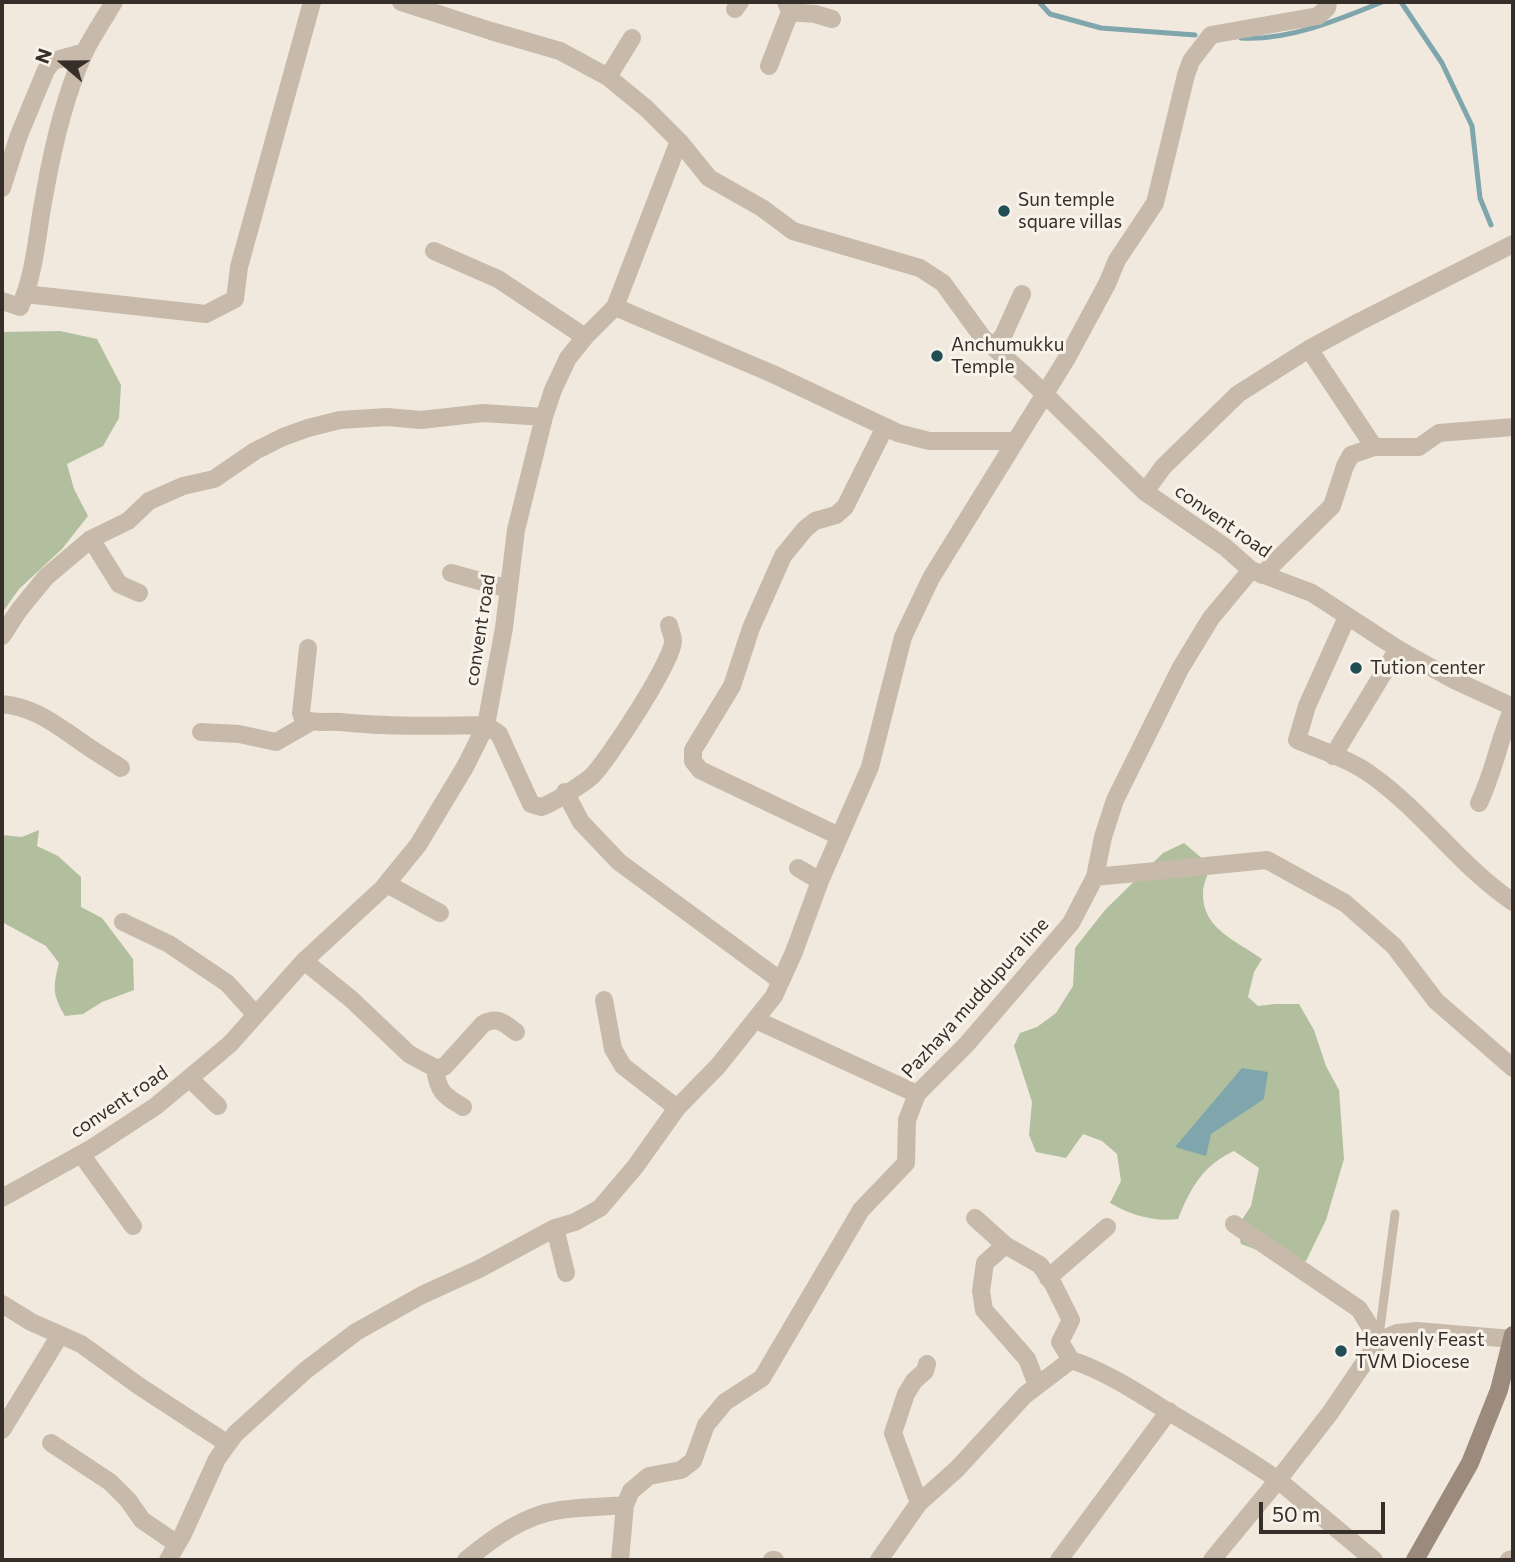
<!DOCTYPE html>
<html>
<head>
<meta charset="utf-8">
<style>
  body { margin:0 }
  #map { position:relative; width:1515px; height:1562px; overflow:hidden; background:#f1e9dd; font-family:Commissioner,sans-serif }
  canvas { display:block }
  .frame { position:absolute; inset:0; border:4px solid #362e29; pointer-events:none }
  .north { position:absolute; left:28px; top:28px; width:70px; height:70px; -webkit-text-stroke:5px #f8f3ea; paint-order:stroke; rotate:290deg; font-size:19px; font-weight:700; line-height:28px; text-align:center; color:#362e29 }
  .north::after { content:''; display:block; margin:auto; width:24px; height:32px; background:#362e29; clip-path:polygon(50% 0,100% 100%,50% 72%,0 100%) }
  .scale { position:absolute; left:1259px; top:1502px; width:126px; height:32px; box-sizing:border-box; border:4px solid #362e29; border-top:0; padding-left:9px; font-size:21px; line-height:24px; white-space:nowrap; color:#362e29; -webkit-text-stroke:5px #f8f3ea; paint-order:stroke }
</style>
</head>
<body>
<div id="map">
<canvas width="1515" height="1562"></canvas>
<div class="frame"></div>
<div class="north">N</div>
<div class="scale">50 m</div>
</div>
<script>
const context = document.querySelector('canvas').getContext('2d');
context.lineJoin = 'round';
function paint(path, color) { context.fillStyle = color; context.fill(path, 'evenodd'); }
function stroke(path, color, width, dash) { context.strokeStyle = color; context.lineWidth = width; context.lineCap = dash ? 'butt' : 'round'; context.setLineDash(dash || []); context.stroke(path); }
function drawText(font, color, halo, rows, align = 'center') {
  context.font = font + ' Commissioner,sans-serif'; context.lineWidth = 6; context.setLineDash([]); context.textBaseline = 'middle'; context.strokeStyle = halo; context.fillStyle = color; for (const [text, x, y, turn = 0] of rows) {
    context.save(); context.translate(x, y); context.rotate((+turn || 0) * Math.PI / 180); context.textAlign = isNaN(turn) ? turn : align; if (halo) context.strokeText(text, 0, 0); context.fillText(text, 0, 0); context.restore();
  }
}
paint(new Path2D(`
  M60,331L97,339L121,385L119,418L103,446L67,464L74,489L88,516L62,549L19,589L2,613V332Z
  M39,830L37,846L58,856L81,877V907L102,918L133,959L134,990L102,1002L83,1014L65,1016C52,994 53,987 59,963L46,946L2,922V835L22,837Z
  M1184,843L1211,866C1208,874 1203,884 1203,893C1202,929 1237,941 1262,959L1254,972L1248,997L1258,1006L1275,1004H1299L1314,1030L1326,1066L1339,1090L1344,1159L1326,1220L1306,1261L1284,1260L1241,1244L1237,1227L1251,1206L1259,1168L1234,1151C1203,1165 1190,1189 1178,1219C1153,1222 1131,1215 1110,1203L1121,1181L1117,1154L1102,1141L1083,1134L1066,1158L1036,1152L1029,1135L1032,1102L1014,1046L1020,1033L1037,1027L1056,1013L1073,986L1075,948L1105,910L1163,853Z`), '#b1bf9e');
paint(new Path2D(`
  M1242,1068L1268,1072L1264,1099L1211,1134L1206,1156L1175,1147Z`), '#7ea6ac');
stroke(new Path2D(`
  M1039,2L1050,14L1101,28L1195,35
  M1401,2L1442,63L1472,126L1480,198L1491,225
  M1241,38C1288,41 1338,20 1382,2`), '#7ea6ac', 5);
stroke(new Path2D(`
  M1379,1336L1395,1214`), '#c8baaa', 9);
stroke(new Path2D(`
  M401,2L491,31L560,51L608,77L647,109L679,141L615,307
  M735,9L740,2
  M790,12L815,14L832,19
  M769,66L790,12L786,2
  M608,77L632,38
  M679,141L709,178L762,208L793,231L920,268L943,283L983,338L1027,377L1145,492L1225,547L1251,570L1312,593L1398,649L1452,679L1513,707
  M2,188L19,135L46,70L53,61L85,52
  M434,251L498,279L585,337
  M25,294L206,314L235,299L239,267L312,2
  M2,301L20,307C36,271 37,230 45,192C53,146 65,96 84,53C93,35 104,19 114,2
  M993,347L1003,336L1022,294
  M1374,447H1419L1439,433L1513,427
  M1145,492L1163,467L1238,394L1309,349
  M91,539L119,584L139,593
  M451,573L509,589
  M1262,575L1332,506L1345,466L1351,455L1374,447L1309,349L1359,322L1513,244
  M1347,617L1307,706L1297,740C1322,751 1352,760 1374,777C1425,814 1461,867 1513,902
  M2,636L19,610L46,577L91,539L128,521L149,501L183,486L214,479L255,451L283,437L308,428L340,420L387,417L421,420L483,413L544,417
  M308,648L301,713L303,719C315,724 327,721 340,722C389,727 437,726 486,725L499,734L531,804L541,807C552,804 583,784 592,776C608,760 673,661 673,641C673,636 670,630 669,625
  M2,704C34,707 55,724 80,741C93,751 108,759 121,768
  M201,732L239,734L276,742L311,722
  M1333,756L1398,649
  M565,792L581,822L619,862L781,981
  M1479,803C1494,772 1499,739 1513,708
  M839,836L700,770L693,761V750L732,686L751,628L783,556L805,529L815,521L836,515L845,507L885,427
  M798,868L820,881
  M1095,877L1267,860L1345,903L1394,946L1436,1001L1513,1068
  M387,884L440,913
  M123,922L169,944L227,983L256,1015
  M304,961L351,999L409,1054L435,1068L444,1067L483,1024C497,1016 504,1023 516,1032
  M604,1000L613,1049L623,1066L677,1108
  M756,1020L917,1094
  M435,1068C438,1092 443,1095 463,1107
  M189,1078L218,1106
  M81,1154L133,1226
  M2,1198L92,1148L156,1106L230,1044L304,961L383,888L418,845L465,767L486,725L504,628L516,530L544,417L553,390L568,358L585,337L615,307L773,374L898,433L929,441H1015
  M975,1218L1005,1245L1040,1265L1053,1284L1071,1320L1060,1342L1071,1360
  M1234,1224L1359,1309L1379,1341
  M555,1228L566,1273
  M1005,1245L985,1263L981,1291L984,1310L1027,1359L1037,1385
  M1048,1278L1107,1227
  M2,1304L31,1322L81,1344L139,1386L228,1444
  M2,1430L60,1335
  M51,1443L110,1482L128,1500L142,1520L177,1544
  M919,1503L893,1433L906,1394L914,1381L925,1371L927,1364
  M168,1560L183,1534L217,1459L235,1434L306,1370L356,1332L422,1295L479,1269L555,1228L575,1222L600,1208L635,1167L677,1108L718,1066L774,996L794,952L820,881L870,767L903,637L931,578L1067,358L1107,284L1117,260L1155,203L1186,75L1191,61L1211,35L1318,16L1327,8L1328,2
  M466,1560C493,1538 524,1515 560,1510C581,1507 604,1507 625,1505L631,1491L649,1476L681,1470L693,1461L706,1425L725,1402L762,1378L861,1210L906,1163L907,1120L917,1094L966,1045L1071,923L1095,877L1103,837L1115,800L1180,669L1211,618L1251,570
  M620,1560L625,1505
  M772,1560H775
  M879,1560L919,1503L957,1469L1025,1395L1071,1360C1105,1371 1137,1392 1167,1411C1205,1433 1242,1455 1278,1480L1212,1560
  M1059,1560L1169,1411
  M1374,1560L1278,1480L1330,1413L1379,1341L1397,1333L1417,1331L1512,1339
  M1509,1560L1513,1559`), '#c8baaa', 18);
stroke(new Path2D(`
  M1415,1560L1470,1463L1499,1390L1513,1335`), '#9c8a7c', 18);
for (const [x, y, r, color] of [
  [1004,211,7,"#214d55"],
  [937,356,7,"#214d55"],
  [1356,668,7,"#214d55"],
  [1341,1351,7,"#214d55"]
]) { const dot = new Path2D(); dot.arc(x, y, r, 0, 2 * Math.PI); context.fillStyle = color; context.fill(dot); stroke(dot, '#f8f3ea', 2.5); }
drawText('19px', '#362e29', '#f8f3ea', [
  ["Sun temple",1018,200],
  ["square villas",1018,222],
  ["Anchumukku",951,345],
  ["Temple",951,367],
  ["Tution center",1370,668],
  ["Heavenly Feast",1355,1340],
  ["TVM Diocese",1355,1362]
], 'left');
drawText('19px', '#362e29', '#f8f3ea', [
  ["convent road",1223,521,35],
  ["convent road",480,630,-81],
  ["Pazhaya muddupura line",975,998,-48],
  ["convent road",119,1102,-34]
]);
</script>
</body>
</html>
